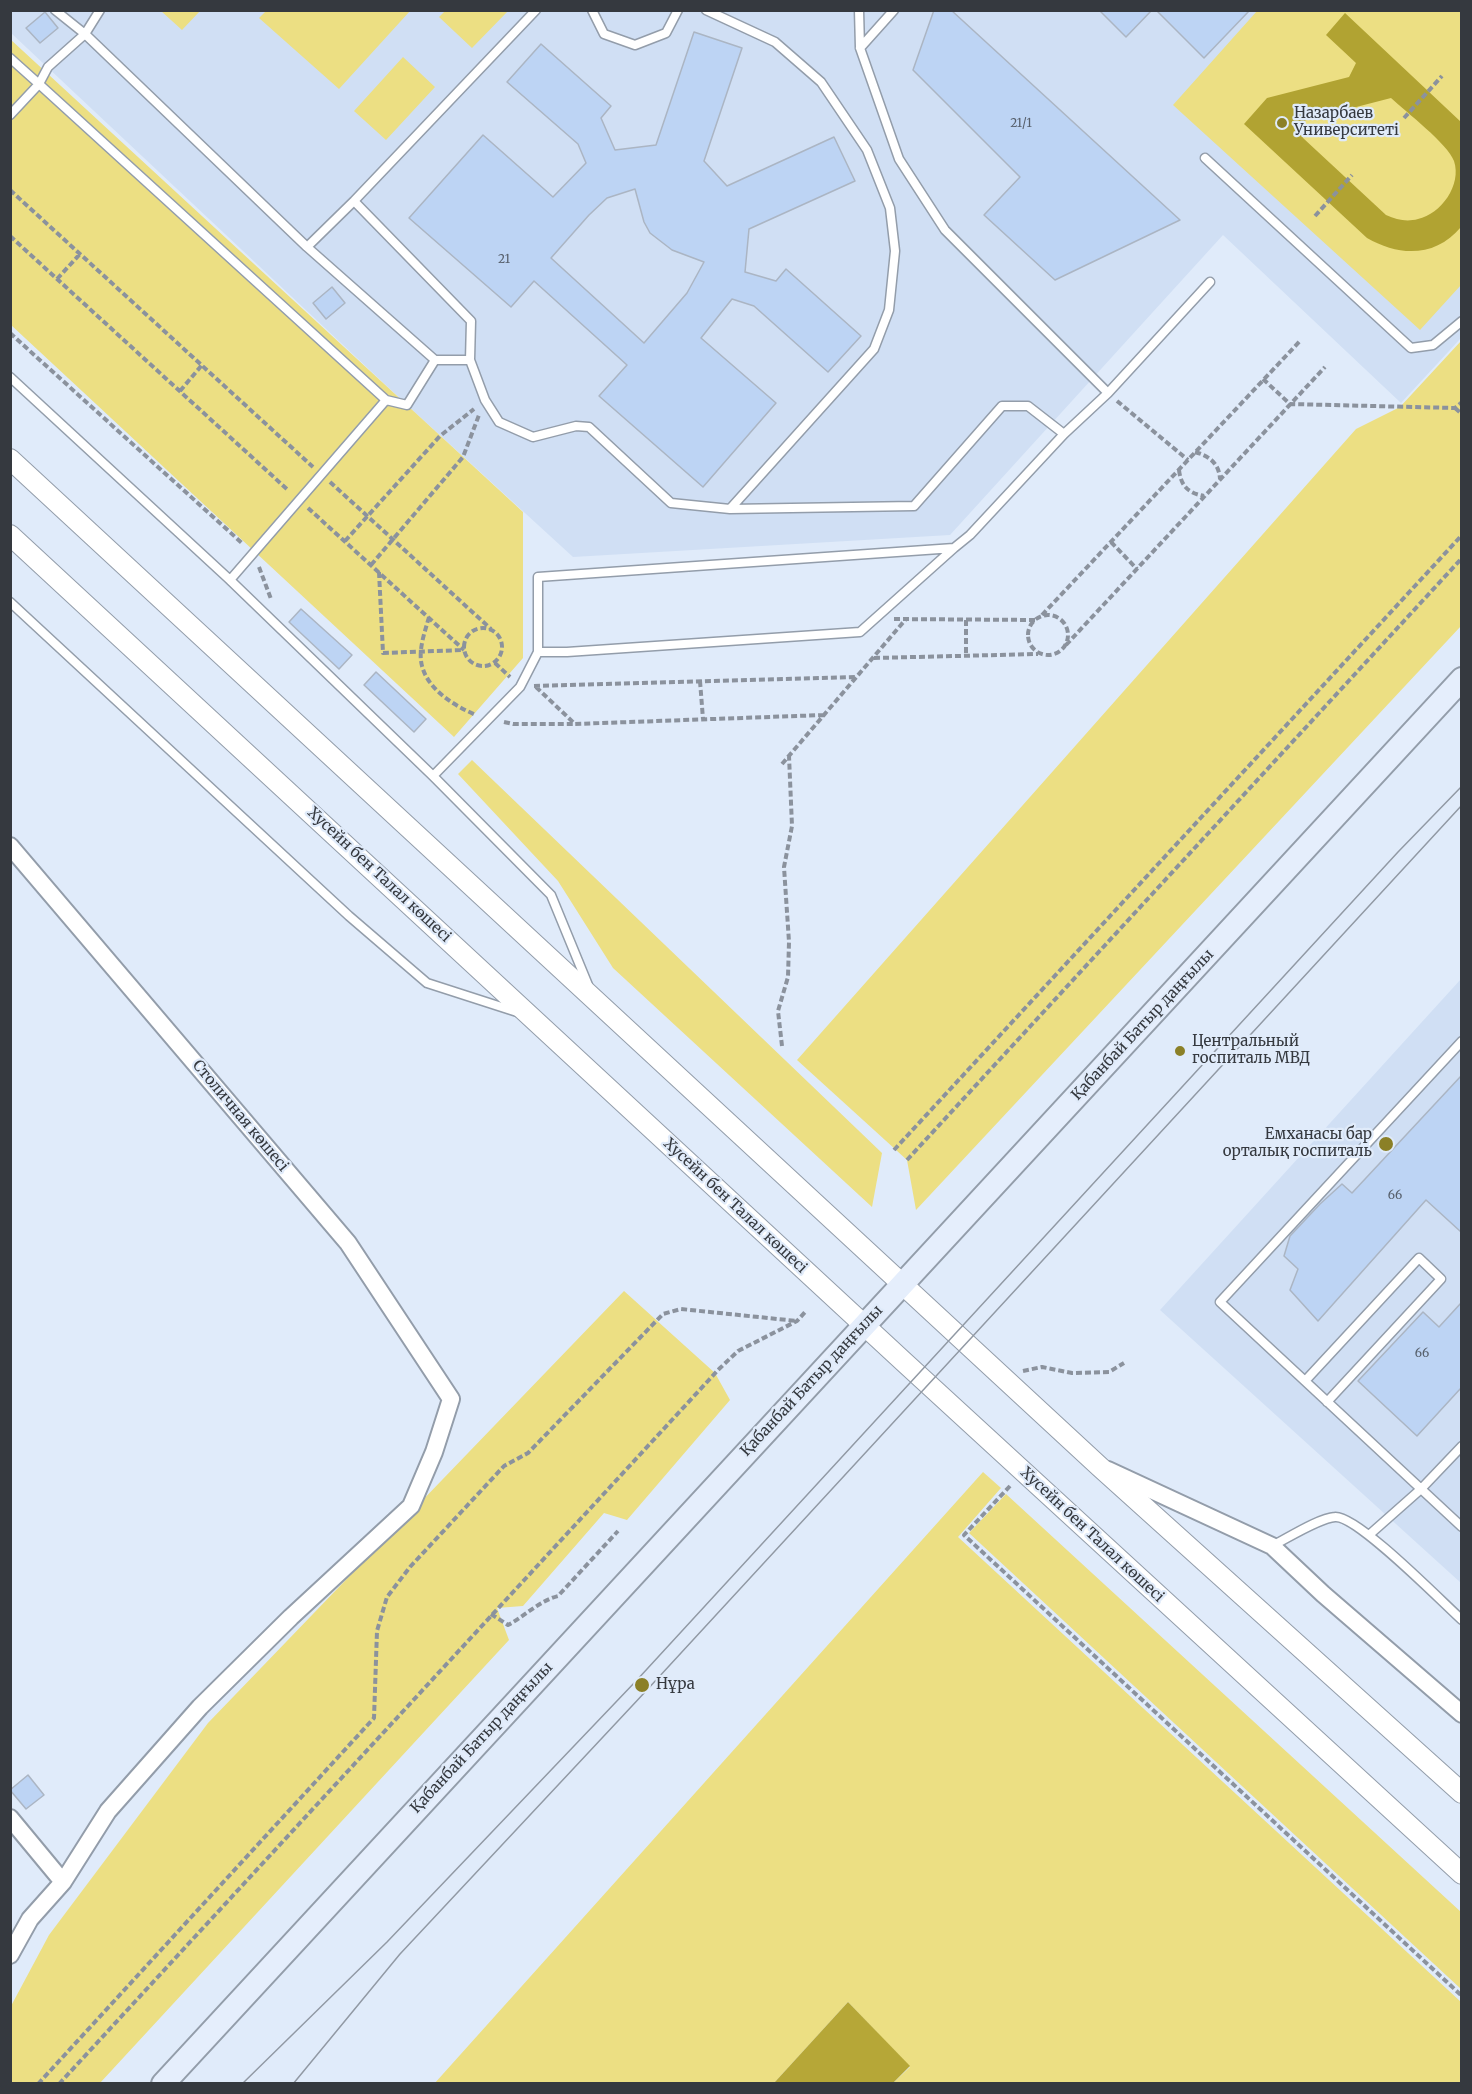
<!DOCTYPE html>
<html>
<head>
<meta charset="utf-8">
<style>
  body { margin:0 }
  #map { position:relative; width:1472px; height:2094px; overflow:hidden; background:#e0ebfa; font-family:Merriweather,serif }
  canvas { display:block }
  .frame { position:absolute; inset:0; border:12px solid #35393f; pointer-events:none }
</style>
</head>
<body>
<div id="map">
<canvas width="1472" height="2094"></canvas>
<div class="frame"></div>
</div>
<script>
const context = document.querySelector('canvas').getContext('2d');
context.lineJoin = 'round';
function paint(path, color) { context.fillStyle = color; context.fill(path, 'evenodd'); }
function stroke(path, color, width, dash) { context.strokeStyle = color; context.lineWidth = width; context.lineCap = dash ? 'butt' : 'round'; context.setLineDash(dash || []); context.stroke(path); }
function drawText(font, color, halo, rows, align = 'center') {
  context.font = font + ' Merriweather,serif'; context.lineWidth = 4.5; context.setLineDash([]); context.textBaseline = 'middle'; context.strokeStyle = halo; context.fillStyle = color; for (const [text, x, y, turn = 0] of rows) {
    context.save(); context.translate(x, y); context.rotate((+turn || 0) * Math.PI / 180); context.textAlign = isNaN(turn) ? turn : align; if (halo) context.strokeText(text, 0, 0); context.fillText(text, 0, 0); context.restore();
  }
}
paint(new Path2D(`
  M11,10L1461,11V338L1401,403L1223,235L950,535L573,557L407,405L11,33Z
  M1461,979V1583L1160,1310Z`), '#d0dff4');
paint(new Path2D(`
  M161,11H200L182,30Z
  M266,11V10L410,11L339,89L259,18Z
  M445,11V10L508,11L472,48L439,17Z
  M1257,11H1461V285L1420,330L1173,105Z
  M10,39L523,512V658L454,737L11,325Z
  M403,57L435,87L386,140L354,111Z
  M1461,341V626L916,1210L907,1160L797,1060L1356,429L1400,407Z
  M472,760L882,1153L872,1207L613,968L558,881L458,774Z
  M624,1291L715,1373L730,1400L627,1520L604,1513L523,1606L497,1608L509,1640L100,2083L11,2084V2006L49,1935L208,1723Z
  M983,1472L1001,1488L958,1537L1461,2002V2083H893L910,2067L848,2002L774,2083L434,2084Z
  M1006,1494L1461,1912V1989L969,1533Z`), '#ecdf83');
paint(new Path2D(`
  M848,2002L910,2066L893,2083H774Z`), '#b6a737');
paint(new Path2D(`
  M1345,13L1461,122V227C1436,257 1400,257 1367,238L1244,124L1267,98L1349,77L1356,63L1326,35ZM1391,98C1406,112 1448,144 1454,161C1462,185 1441,214 1418,219C1407,222 1397,220 1386,215L1303,138C1299,131 1300,126 1306,120Z`), '#b1a332');
const building = new Path2D(`
  M934,10H951L1180,220L1055,280L984,215L1020,177L913,70Z
  M1099,10H1152L1126,37Z
  M1156,10H1250L1204,58Z
  M45,12L58,28L40,43L26,28Z
  M694,32L742,48L704,161L727,186L834,137L855,181L749,229L745,272L776,281L786,269L861,336L828,372L754,306L732,299L701,338L776,403L703,487L599,396L627,365L534,281L511,307L409,218L483,135L553,197L586,163L578,144L507,82L541,44L611,106L601,118L615,150L656,145ZM635,189L644,222L650,233L672,250L704,262L687,293L644,343L551,258L589,215L607,198Z
  M332,287L345,303L326,319L313,303Z
  M301,609L352,655L339,669L289,622Z
  M376,672L426,719L414,732L364,685Z
  M1461,1076V1232L1426,1200L1318,1321L1290,1290L1298,1269L1284,1256L1290,1236L1320,1204L1342,1184L1352,1193Z
  M1461,1303V1388L1417,1436L1358,1381L1423,1312L1439,1327Z
  M28,1775L44,1795L26,1809L10,1790Z`);
paint(building, '#bdd4f4');
stroke(building, '#abb5c3', 1.5);
const service = new Path2D(`
  M55,10L85,34L100,10
  M592,10L604,34L635,45L666,33L678,10
  M859,10L860,48L899,159L945,230L1108,393
  M860,48L894,10
  M10,58L39,84L48,67L85,34L307,247L435,360L407,405L386,400L39,84L10,115
  M1205,158L1411,348L1433,345L1462,321
  M354,201L471,321L470,360
  M307,247L354,201L536,10
  M435,360H470L485,400L499,422L533,437L576,426L589,427L671,503L730,509L874,349L889,310L895,251L890,208L867,150L821,82L775,42L706,10
  M10,377L230,580L433,776L551,895L588,985
  M730,509L914,506L1002,406H1028L1064,434
  M954,548L970,535L1064,434L1108,393L1210,282
  M230,580L386,400
  M10,602L349,916L427,983L517,1012
  M433,776L520,687L538,652H567L860,632L954,548L538,577V652
  M1462,1041L1220,1302L1462,1527
  M1305,1381L1419,1258L1441,1279L1327,1402
  M1369,1535L1421,1489L1462,1446
  M1272,1546C1288,1538 1319,1518 1335,1517C1357,1515 1441,1601 1462,1620`);
const minor = new Path2D(`
  M10,846L348,1243L451,1399L434,1452L411,1506L291,1617L200,1707L108,1811L63,1882L30,1919L10,1955
  M1108,1470L1272,1546L1323,1594L1462,1714
  M10,1818L63,1882`);
const tertiary = new Path2D(`
  M10,459L1100,1467L1462,1793
  M10,535L904,1362L1462,1874`);
const secondary = new Path2D(`
  M163,2084L1462,679`);
stroke(service, '#939daa', 11);
stroke(minor, '#939daa', 20);
stroke(tertiary, '#939daa', 22);
stroke(secondary, '#939daa', 26);
stroke(new Path2D(`
  M1404,118L1442,76
  M10,190L313,467
  M1315,216L1352,175
  M10,236L289,491
  M57,279L80,254
  M10,333L243,544
  M1263,379L1290,404L1455,408L1462,402
  M180,391L202,365
  M1117,401L1188,460
  M1455,408L1462,414
  M1195,452C1209,456 1219,463 1220,479
  M1179,470C1181,486 1188,493 1204,496
  M330,482L491,629
  M308,508L464,650
  M345,541L440,436L474,409
  M1111,542L1137,569
  M371,565L463,457L479,415
  M259,567L271,599
  M379,572L383,653L463,650
  M1042,615L1300,341
  M1028 635a20 20 0 1 1 40 0a20 20 0 1 1-40 0Z
  M429,617C426,628 422,639 421,650C417,683 450,704 476,715
  M894,619L1036,620
  M966,620V655
  M464 647a19 19 0 1 1 38 0a19 19 0 1 1-38 0Z
  M1066,645L1325,367
  M874,658L1038,654
  M495,663L510,677
  M700,681L703,719
  M534,686L857,677
  M536,687L575,724L824,715
  M504,722L513,724H574
  M782,764L906,619
  M782,1046L778,1011L788,977L789,942L784,867L792,826L789,756
  M894,1150L1462,535
  M907,1160L1462,558
  M1023,1371L1042,1367L1072,1373L1109,1372L1124,1363
  M1010,1486L964,1535L1462,1996
  M491,1614L508,1625C525,1616 539,1601 558,1596L618,1531
  M38,2084L374,1718L377,1631L387,1597L410,1567L504,1466L528,1453L663,1314L681,1309L797,1321
  M59,2084L719,1369L738,1351L797,1321L806,1311`), '#8b929d', 4, [6, 3]);
stroke(service, '#fff', 8);
stroke(minor, '#fff', 16);
stroke(tertiary, '#fff', 20);
stroke(secondary, '#e5eefc', 22);
stroke(new Path2D(`
  M242,2084L387,1942L636,1681L1398,852L1462,786
  M293,2084L400,1954L646,1691L1462,805`), '#9199a4', 1.5);
for (const [x, y, r, color] of [
  [1282,123,6,"#8b8027"],
  [1180,1051,6,"#8b8027"],
  [1386,1144,8,"#8b8027"],
  [642,1685,8,"#8b8027"]
]) { const dot = new Path2D(); dot.arc(x, y, r, 0, 2 * Math.PI); context.fillStyle = color; context.fill(dot); stroke(dot, '#e0ebfa', 2); }
drawText('12px', '#57606c', null, [
  ["21/1",1021,124],
  ["21",504,260],
  ["66",1395,1196],
  ["66",1422,1354]
]);
drawText('15px', '#35393f', '#e0ebfa', [
  ["Назарбаев",1294,114],
  ["Университеті",1294,131],
  ["Центральный",1192,1042],
  ["госпиталь МВД",1192,1059],
  ["Емханасы бар",1372,1135,"right"],
  ["орталық госпиталь",1372,1152,"right"],
  ["Нұра",656,1685]
], 'left');
drawText('15px', '#35393f', '#e0ebfa', [
  ["Хусейн бен Талал көшесі",379,875,43],
  ["Қабанбай Батыр даңғылы",1143,1025,-47],
  ["Столичная көшесі",240,1116,50],
  ["Хусейн бен Талал көшесі",735,1206,43],
  ["Қабанбай Батыр даңғылы",812,1381,-47],
  ["Хусейн бен Талал көшесі",1092,1535,43],
  ["Қабанбай Батыр даңғылы",482,1738,-47]
]);
</script>
</body>
</html>
